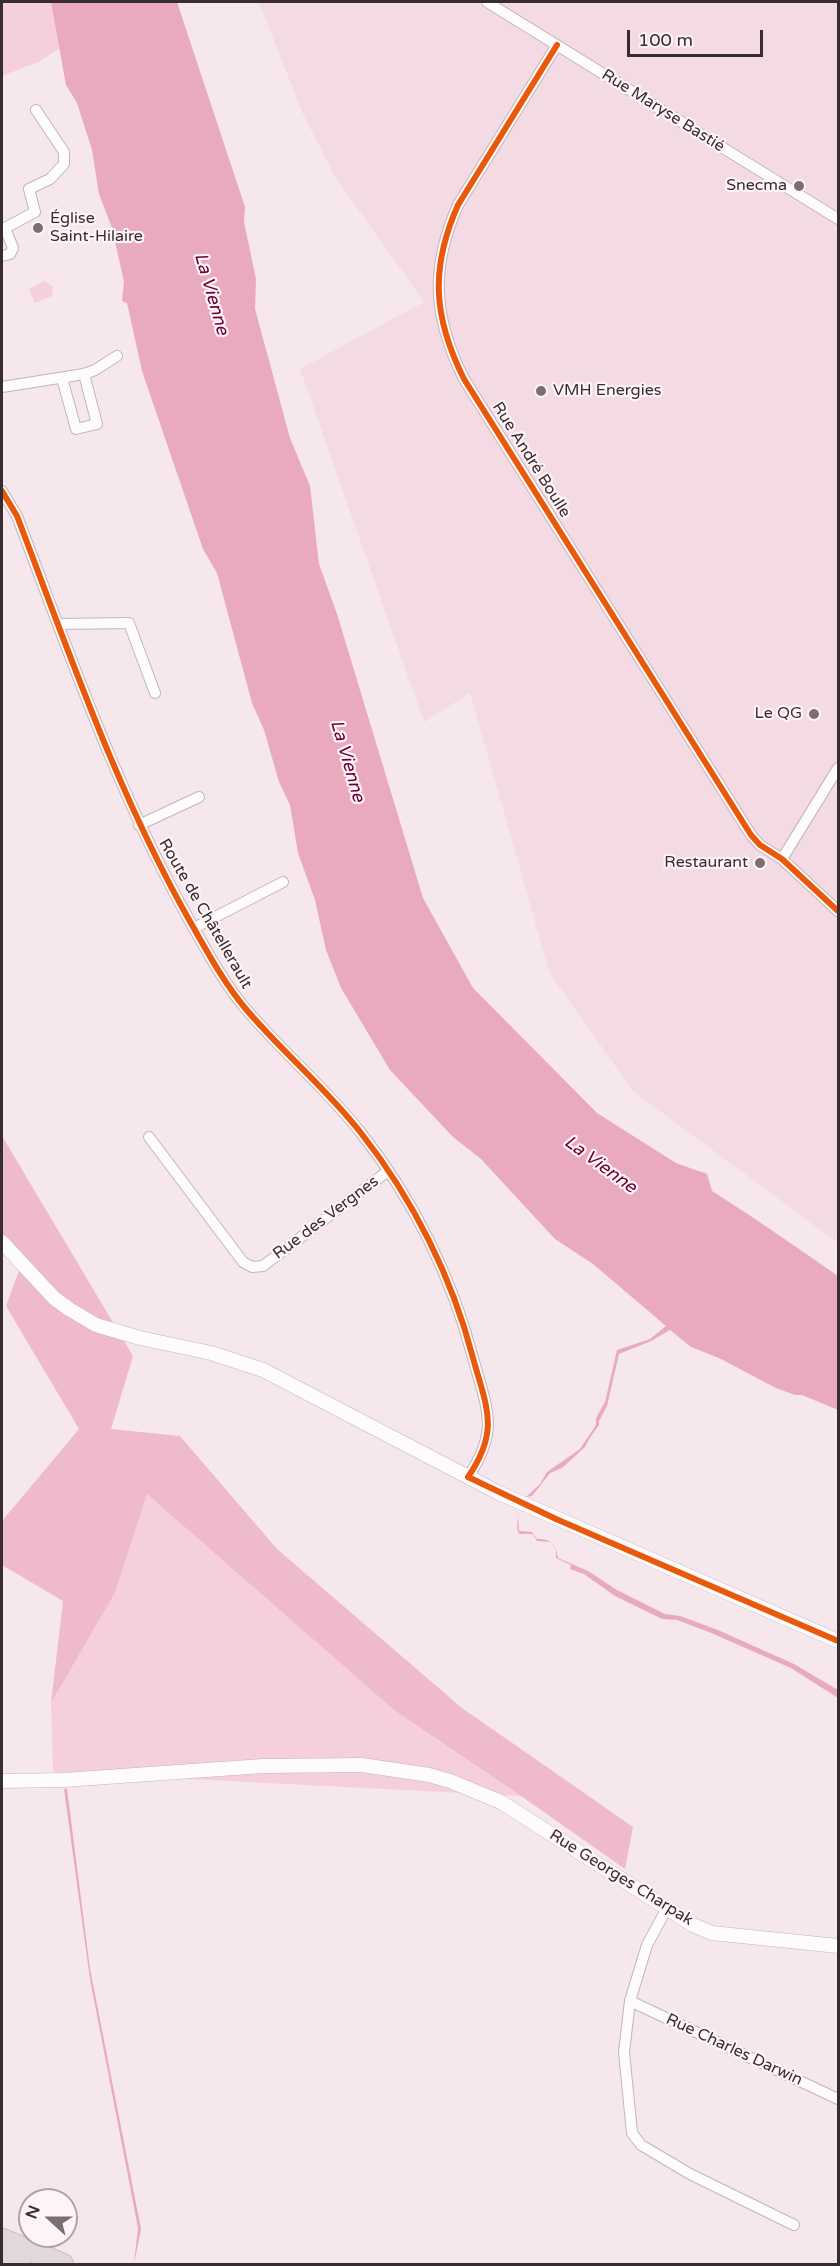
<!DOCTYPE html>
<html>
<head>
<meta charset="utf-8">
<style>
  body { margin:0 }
  #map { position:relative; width:840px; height:2266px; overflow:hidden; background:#f6e7ec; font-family:"Varela Round",sans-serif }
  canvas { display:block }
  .frame { position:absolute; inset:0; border:3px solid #372d30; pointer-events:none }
  .north { position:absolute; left:18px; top:2188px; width:60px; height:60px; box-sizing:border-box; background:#fef3f6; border:2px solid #aea4a7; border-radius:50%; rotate:291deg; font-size:16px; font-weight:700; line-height:24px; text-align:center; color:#372d30 }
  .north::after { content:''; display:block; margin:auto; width:21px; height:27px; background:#7a6e72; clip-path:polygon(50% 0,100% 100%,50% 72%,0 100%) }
  .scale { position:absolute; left:627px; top:30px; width:136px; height:27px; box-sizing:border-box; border:3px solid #372d30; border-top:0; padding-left:8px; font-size:18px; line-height:21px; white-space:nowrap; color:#372d30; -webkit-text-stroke:4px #fef3f6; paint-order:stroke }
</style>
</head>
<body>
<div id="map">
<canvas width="840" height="2266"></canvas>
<div class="frame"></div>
<div class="north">N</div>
<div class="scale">100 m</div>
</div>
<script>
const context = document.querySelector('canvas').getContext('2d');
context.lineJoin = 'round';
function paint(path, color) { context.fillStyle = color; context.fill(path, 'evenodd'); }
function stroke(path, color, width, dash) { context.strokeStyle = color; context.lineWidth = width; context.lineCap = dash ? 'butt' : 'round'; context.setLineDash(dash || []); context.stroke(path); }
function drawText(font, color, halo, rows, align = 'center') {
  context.font = font + ' "Varela Round",sans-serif'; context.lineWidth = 4.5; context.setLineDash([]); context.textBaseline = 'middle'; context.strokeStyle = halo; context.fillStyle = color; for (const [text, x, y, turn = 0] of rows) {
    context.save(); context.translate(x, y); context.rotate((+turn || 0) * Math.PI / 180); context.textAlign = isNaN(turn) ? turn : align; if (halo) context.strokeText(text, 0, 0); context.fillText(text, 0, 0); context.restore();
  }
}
paint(new Path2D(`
  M259,2H838V1243L633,1091L550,974L470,693L424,722L300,369L424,302L334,175L303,114Z`), '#f4dae2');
paint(new Path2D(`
  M2,2H51L60,48L40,61L2,76Z
  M45,281L53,287L52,296L35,303L29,289Z
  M147,1494L394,1710L521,1796L53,1772L51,1703L115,1593Z`), '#f5cfdb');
paint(new Path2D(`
  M2,1136L133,1356L111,1429L180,1436L277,1549L462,1708L633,1827L625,1869L521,1796L394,1710L147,1494L115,1593L51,1703L63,1601L2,1565V1521L79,1429L6,1306L19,1271L2,1246Z`), '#efbacc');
paint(new Path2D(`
  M51,2H177L245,207L244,222L256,279L255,309L290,438L310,486L319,564L337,614L423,898L473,988L597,1113L676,1163L707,1174L712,1191C755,1218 796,1247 838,1276V1410L802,1395H795L776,1388L719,1358L691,1347L670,1330L651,1341L619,1354L607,1406L599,1421V1425L591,1436L585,1447L562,1468L550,1473L532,1496L526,1497L540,1484L547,1472L580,1449L596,1425V1418L605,1402L617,1350L650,1339L666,1326L593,1264L555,1239L481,1159L453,1137L390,1070L341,988L326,950L315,900L298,853L290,805L279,782L264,730L252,703L217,573L203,549L142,371L127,303L122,301L124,282L112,228L99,194L92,150L77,103L66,85Z
  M521,1510L518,1516L519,1531L532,1532L537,1539C551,1539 556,1544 558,1558L588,1571L617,1590L665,1614L680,1616L718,1630L794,1664L838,1690V1698L791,1668L709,1632L677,1620L662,1619L615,1596L584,1574L570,1569L571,1565L556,1558V1550L551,1542L537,1541L533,1534H519C516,1527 517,1516 521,1510Z
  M64,1789H67L90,1969L141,2229L134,2264L138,2228L90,1979Z`), '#e9aabf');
const minor = new Path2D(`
  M487,2L838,219
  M557,45L458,205C430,268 433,317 464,379L751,835L760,845L782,859L838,911
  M5,228L35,212L29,189L50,179L64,164V152L36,110
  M2,229L5,228L13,248L10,254L2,256
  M84,374L95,370L117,356
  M2,387L84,374L97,424L76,429L62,378
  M2,491L17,516C70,655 118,795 192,925C208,953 224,983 245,1008C282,1052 326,1088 361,1133C413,1199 452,1277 473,1358C487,1409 500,1430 468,1477
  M58,624L129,623L155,693
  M139,825L199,797
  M782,859L838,768
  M194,928L283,882
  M149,1137L243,1262L252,1267L263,1266L388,1171
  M667,1908L647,1945L630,2001L624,2052L632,2133L641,2145L690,2174L794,2225
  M630,2001L838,2099`);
const tertiary = new Path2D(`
  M2,1242L54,1298L69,1309L96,1325L140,1338L211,1353L263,1370L499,1493L838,1641
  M2,1781L64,1780L263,1766L362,1765L429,1775L450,1781L501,1802L693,1925L712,1933L838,1946`);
const motorway = new Path2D(`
  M2,2239L63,2264
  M2,2257L20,2264`);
stroke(minor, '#c1b6b9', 12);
stroke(tertiary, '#c1b6b9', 15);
stroke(motorway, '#b7a6ac', 22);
stroke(minor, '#fefbfc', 10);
stroke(tertiary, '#fefbfc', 14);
stroke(motorway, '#e2d7db', 21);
stroke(new Path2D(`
  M557,45L458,205C430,268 433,317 464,379L751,835L760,845L782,859L838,911
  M2,491L17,516C70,655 118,795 192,925C208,953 224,983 245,1008C282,1052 326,1088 361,1133C413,1199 452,1277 473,1358C487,1409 500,1430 468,1477L556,1519L838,1641`), '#e8590c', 6);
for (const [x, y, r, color] of [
  [799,186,6,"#7a6e72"],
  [38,228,6,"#7a6e72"],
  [541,391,6,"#7a6e72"],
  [814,714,6,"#7a6e72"],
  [760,863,6,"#7a6e72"]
]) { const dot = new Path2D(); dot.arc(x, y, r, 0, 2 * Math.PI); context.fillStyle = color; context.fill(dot); stroke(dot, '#fef3f6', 2); }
drawText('16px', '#372d30', '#fef3f6', [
  ["Rue Maryse Bastié",663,111,32],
  ["Rue André Boulle",531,460,58],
  ["Route de Châtellerault",205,914,60],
  ["Rue des Vergnes",326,1218,-37],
  ["Rue Georges Charpak",621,1878,32],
  ["Rue Charles Darwin",734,2050,25]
]);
drawText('16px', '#372d30', '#fef3f6', [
  ["Snecma",787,186],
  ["Église",50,219,"left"],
  ["Saint-Hilaire",50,237,"left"],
  ["VMH Energies",553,391,"left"],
  ["Le QG",802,714],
  ["Restaurant",748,863]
], 'right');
drawText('italic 18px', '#680036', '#fef3f6', [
  ["La Vienne",211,294,74],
  ["La Vienne",347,761,74],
  ["La Vienne",600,1165,36]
]);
</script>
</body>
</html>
